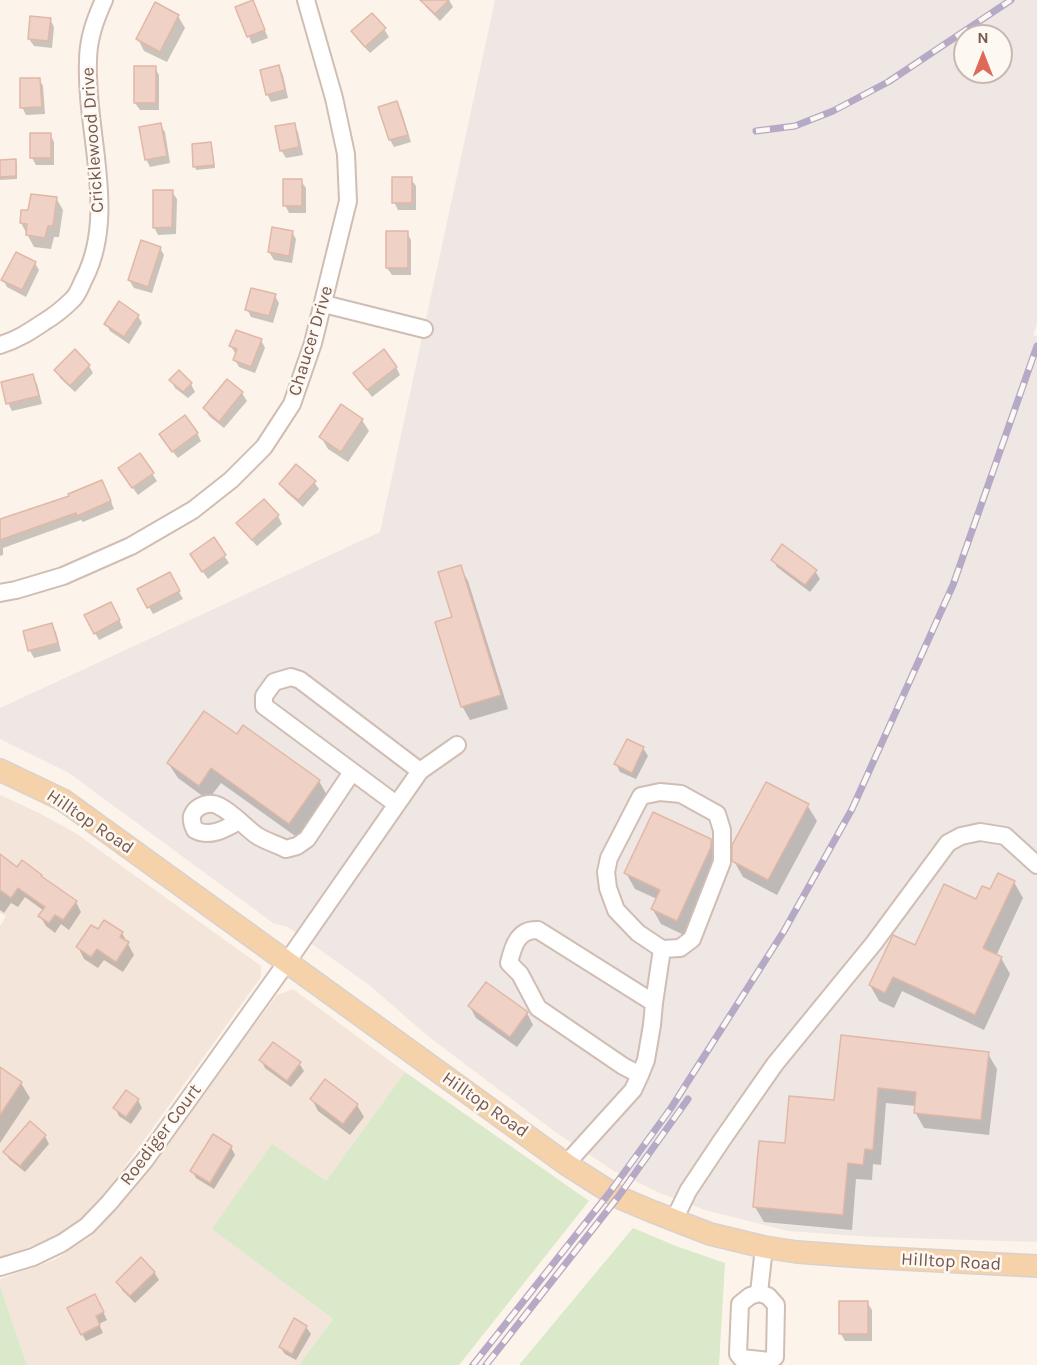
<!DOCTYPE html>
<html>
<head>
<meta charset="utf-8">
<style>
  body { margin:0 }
  #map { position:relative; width:1037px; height:1365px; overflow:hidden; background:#fcf4eb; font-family:Karla,sans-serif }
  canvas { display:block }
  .north { position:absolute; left:953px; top:24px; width:60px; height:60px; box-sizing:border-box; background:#fef8f2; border:2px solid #c8b8b1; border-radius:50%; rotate:0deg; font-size:16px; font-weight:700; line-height:24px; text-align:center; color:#76594f }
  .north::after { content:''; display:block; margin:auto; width:21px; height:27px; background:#dd6a59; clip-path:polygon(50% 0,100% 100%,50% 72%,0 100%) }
</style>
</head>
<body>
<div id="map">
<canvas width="1037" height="1365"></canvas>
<div class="north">N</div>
</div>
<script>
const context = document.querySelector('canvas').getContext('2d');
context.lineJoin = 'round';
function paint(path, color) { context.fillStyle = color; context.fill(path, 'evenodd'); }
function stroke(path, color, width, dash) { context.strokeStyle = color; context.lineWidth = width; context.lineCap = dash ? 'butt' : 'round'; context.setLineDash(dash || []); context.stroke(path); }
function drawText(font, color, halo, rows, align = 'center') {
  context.font = font + ' Karla,sans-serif'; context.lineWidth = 5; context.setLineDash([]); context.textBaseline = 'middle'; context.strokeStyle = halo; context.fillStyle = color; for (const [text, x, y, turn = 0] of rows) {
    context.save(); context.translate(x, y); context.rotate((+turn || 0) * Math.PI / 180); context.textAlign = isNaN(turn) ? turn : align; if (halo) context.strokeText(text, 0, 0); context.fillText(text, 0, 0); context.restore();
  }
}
paint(new Path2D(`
  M0,795L39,813L77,834L261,966V977L104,1196L79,1220L55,1237L15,1253L0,1257V926L6,916L0,913Z
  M293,989L405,1072L326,1181L213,1229L333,1319L299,1365H27L0,1286V1279L54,1260L90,1237L113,1212L277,995Z`), '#f3e5da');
paint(new Path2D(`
  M495,0H1037V324L1033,335L1037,336V1242L873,1237L788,1231L705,1210L662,1194L614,1171L558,1134L429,1037L369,985L288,927L273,923L69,773L0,739V708L380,532ZM965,36H1001V72H965Z`), '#eee7e4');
paint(new Path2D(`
  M405,1072L589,1201L459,1365H299L333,1319L212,1229L272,1144L326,1181Z
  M633,1228L676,1246L725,1263L719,1365H519Z
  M0,1286L27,1365H0Z`), '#d9e9ca');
paint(new Path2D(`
  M422,0H449L453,7L440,21L426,7Z
  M253,2L268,38L252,44L237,8Z
  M178,16L185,28L167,62L144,51L138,39Z
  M50,19L54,27L52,48L34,46L29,39Z
  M384,29L389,37L370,53L357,39L353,31Z
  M279,67L283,75L288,98L271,102L267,94Z
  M135,68H155L159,75V110H140L135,103Z
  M39,79L43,86L45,114L26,115L22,107Z
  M397,103L401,110L411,142L394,147L390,140Z
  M294,124L298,132L303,155L286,158L281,150Z
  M160,125L165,132L170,163L150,167L146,159Z
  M32,134H50L54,142V165H36L32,158Z
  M210,143L212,146L215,168L196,170L195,166Z
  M0,161H16L17,164V179L0,180Z
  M411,179L416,186V210H398L394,202Z
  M301,181L306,188V213H289L285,205Z
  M172,192L177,199L176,234L158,235L154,227Z
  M56,198L63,210L59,237H54L51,249L34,247L21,223L30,212Z
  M292,232L296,239L292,263L274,260L269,252Z
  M407,233L411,240V275H392L387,268Z
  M160,248L164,255L152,293L134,288L129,280Z
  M35,263L39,270L26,297L7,287L3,280Z
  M275,296L279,303L273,323L251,317L247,309Z
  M138,316L142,323L129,344L110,331L106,324Z
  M261,340L265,348L255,373L239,367L235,360L237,354L235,353L231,346Z
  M75,352L89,366L93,373L75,392L60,378L56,370Z
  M396,367L400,375L372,397L355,374Z
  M32,376L37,384L42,404L12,411L8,403Z
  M171,380L191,384L195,392L188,398L175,388Z
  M227,381L242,393L247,401L224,428L209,416L205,408Z
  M362,420L369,431L348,462L328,449L321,437Z
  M197,433L201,441L178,458L165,442Z
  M140,455L157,481L138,495L124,476Z
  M314,482L319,489L303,507L285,491L281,484Z
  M106,489L114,509L83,522L81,520L3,548V555L0,556V529Z
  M278,516L282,524L257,546L243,531L238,524Z
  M213,539L229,563L208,579L196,562Z
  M773,560L815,571L820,579L810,592L777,567Z
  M460,567L468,581L508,709L470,720L462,706Z
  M169,574L183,599L153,614L139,590Z
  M115,611L123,628L99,640L95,633Z
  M51,624L56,632L61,651L34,658L30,651L24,632Z
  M237,736L319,781L328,797L298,838L221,783L208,800L178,778L168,763Z
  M643,748L648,756L636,779L620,772L616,764Z
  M807,805L817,821L777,895L743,877L734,861Z
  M710,840L720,856L686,936L661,924L652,908L657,899L635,889L626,873Z
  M0,861L42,879L76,902L81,912L69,930L61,924L55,933L46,926L40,916L44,911L25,897L18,907L11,903L4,913L0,910Z
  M1014,882L1023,898L996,956L1001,958L1010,974L984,1030L902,991L894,1008L879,1001L870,985L915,947L990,891Z
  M98,931L122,933L134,955L123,972L104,960L98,968L84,959L78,947Z
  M470,1007L527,1013L533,1025L517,1047L476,1018Z
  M988,1054L997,1069L989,1135L924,1128L915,1112L916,1106L886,1103L881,1165L873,1164L872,1180L856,1179L852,1230L764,1222L755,1207L835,1101Z
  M261,1060L299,1063L304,1071L291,1087L265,1068Z
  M0,1069L21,1083L30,1098L0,1143Z
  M325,1081L357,1105L364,1117L350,1135L318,1111L312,1099Z
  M138,1100L142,1108L131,1124L119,1116L115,1108Z
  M30,1123L45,1136L49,1144L25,1172L9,1159L5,1152Z
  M231,1147L235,1155L214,1189L196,1178L192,1171Z
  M154,1272L159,1280L135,1303L122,1290L118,1282Z
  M867,1302L872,1310V1341H845L841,1334Z
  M99,1303L107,1320L99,1324L103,1333L86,1341L82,1334Z
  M306,1327L311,1334L296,1360L285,1354L280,1347Z`), '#0003');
const building = new Path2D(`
  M253,0L265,30L247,37L235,7Z
  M420,0H449L435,14Z
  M155,2L179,15L160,52L136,39Z
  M372,13L386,28L365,47L351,31Z
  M30,16L51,18L48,41L28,39Z
  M279,65L285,90L266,95L260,70Z
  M134,66H156V103H134Z
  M20,78H40L42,107L20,108Z
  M397,101L408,135L389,140L378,107Z
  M161,123L167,156L145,160L139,127Z
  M295,123L299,147L280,151L275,126Z
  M30,133H51V158H30Z
  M211,142L214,165L193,167L192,144Z
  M16,159V176L0,177V160Z
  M392,177H412V203H392Z
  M283,179H302V206H283Z
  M153,190H173L172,227L153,228Z
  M31,194L57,197L53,226H48L45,238L26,235L27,224L20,223L21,210H28Z
  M272,227L293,231L289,256L268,252Z
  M386,231H408V268H386Z
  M141,240L161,247L148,287L128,280Z
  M16,252L36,262L22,290L1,280Z
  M251,288L276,294L269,316L245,310Z
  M119,301L139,315L124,337L104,324Z
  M236,330L262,339L251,367L233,360L237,349L229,346Z
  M75,349L90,365L70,386L54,370Z
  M384,349L397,367L367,390L353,373Z
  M179,370L192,383L183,392L169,380Z
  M33,374L39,396L6,404L1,382Z
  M227,379L243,392L219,422L203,408Z
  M341,404L363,419L341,452L319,437Z
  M185,415L198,433L172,452L159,434Z
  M140,453L154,473L132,488L118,468Z
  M296,464L316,481L298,500L279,484Z
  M102,480L111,501L77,516L76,513L0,540V519L69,496L68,494Z
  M264,499L279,515L252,540L236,523Z
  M214,537L226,555L202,572L190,554Z
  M782,544L817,570L805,585L771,560Z
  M461,565L501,695L461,707L435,622L452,617L438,572Z
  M170,572L180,591L147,608L137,589Z
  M111,602L120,620L94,634L84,615Z
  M52,623L58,643L28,651L23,631Z
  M204,711L237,734L243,725L320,780L289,824L211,768L199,786L167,763Z
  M627,739L644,747L632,773L614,764Z
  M766,782L809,804L768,880L732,861V845Z
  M653,812L711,839V847L677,921L651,909L660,890L624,873Z
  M0,854L17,867L22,860L42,875L41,876L77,901L63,920L55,915L49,923L38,916L45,907L18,888L11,898L0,890Z
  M998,873L1015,881L983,948L1002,957L975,1015L893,977L885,993L869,985L893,935L915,945L944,884L976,899L982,886L990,889Z
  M104,920L123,932L120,937L129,942L116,962L97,949L91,957L76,947L91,925L98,929Z
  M486,982L528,1012L510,1037L468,1006Z
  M841,1035L989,1052L981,1120L914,1113L916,1092L878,1088L873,1150L865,1149L863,1165L848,1163L843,1215L753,1207L759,1141L785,1143L789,1096L834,1100Z
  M273,1042L301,1062L287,1081L259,1060Z
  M0,1067L22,1082L0,1115Z
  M325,1079L358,1104L343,1124L310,1099Z
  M126,1090L139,1099L126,1117L113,1108Z
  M30,1121L46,1135L20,1166L3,1152Z
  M213,1134L232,1146L210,1183L190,1171Z
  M141,1257L155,1272L130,1296L116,1282Z
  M95,1294L104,1312L96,1316L100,1325L81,1335L67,1308Z
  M839,1301H868V1334H839Z
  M294,1318L307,1326L292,1354L279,1347Z`);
paint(building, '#efd2c5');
stroke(building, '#e1b7a6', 1.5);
const minor = new Path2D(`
  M324,304L424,329
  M0,345C17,340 29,332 44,322C54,316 65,307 73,299C78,294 81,285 84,279C118,213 85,132 88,61C88,39 95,20 104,0
  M0,593L16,590L63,576L131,546L193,510L231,480L264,447L292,404L313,343L348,201L346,154L334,98L306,0
  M396,804L264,706V696L274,682L291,677L300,680L420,771
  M239,821C225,829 210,838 195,830C193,826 191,821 192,816C196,805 210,801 219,806C233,813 244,826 256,835C265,841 276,844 286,849L297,846L307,839L352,772
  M640,1075L623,1066L538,1008L520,974L509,963C513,946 518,929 538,930L654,1003
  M566,1164L633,1090L640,1075L646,1060L652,1025L654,1003L662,949L638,933L616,910L608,888L606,872L609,858L641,796L660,792L681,794L717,814L722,830V862L692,939L680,948L662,949
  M674,1220L688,1191L722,1140L775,1064L874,943L948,843L961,836L980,832L1005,836L1037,865
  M0,1267L33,1257L62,1243L87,1226L109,1203L145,1160L287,962L420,771L457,745
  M759,1293L768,1296L776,1305L775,1357L770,1361L741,1358L738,1354L740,1304L750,1296L759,1293L764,1247`);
const major = new Path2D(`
  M0,770L63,800L566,1164L618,1197L651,1211L710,1234L764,1247L797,1252L865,1257L1037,1266`);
stroke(minor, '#d0bdb3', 20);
stroke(major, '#d9d1ce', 24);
stroke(minor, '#fff', 16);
stroke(major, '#f5d2a9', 21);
const rail = new Path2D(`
  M756,131L795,126L833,111L888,82L1011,0
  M473,1365L610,1192L671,1108L784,931L852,809L953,585L1037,346
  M486,1365L618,1197L688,1099`);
stroke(rail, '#b6a9c6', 7);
stroke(rail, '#fef8f2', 4.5, [14]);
drawText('18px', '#76594f', '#fef8f2', [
  ["Cricklewood Drive",93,140,-94],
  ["Chaucer Drive",311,341,-73],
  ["Hilltop Road",90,822,34],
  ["Hilltop Road",485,1105,35],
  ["Roediger Court",161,1135,-53],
  ["Hilltop Road",951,1262,3]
]);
</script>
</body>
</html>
